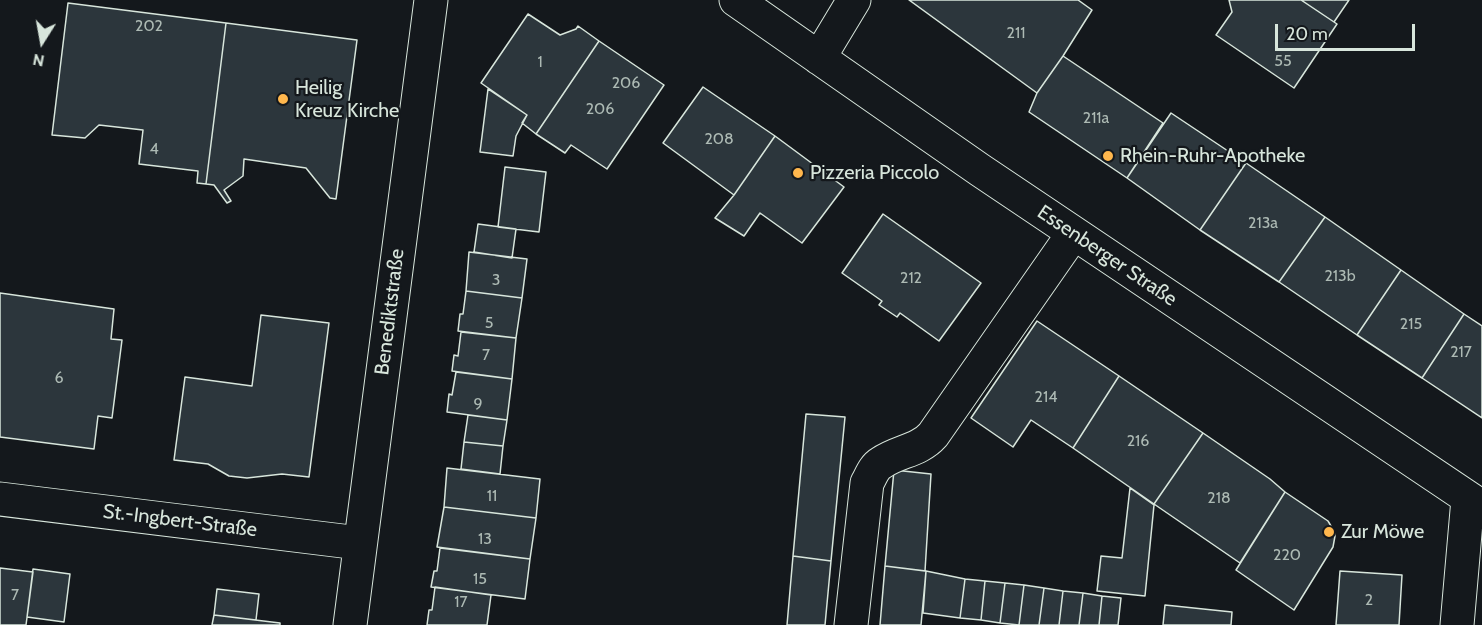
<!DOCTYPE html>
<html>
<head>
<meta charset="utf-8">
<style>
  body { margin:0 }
  #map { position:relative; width:1482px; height:625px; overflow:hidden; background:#14181c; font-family:Cabin,sans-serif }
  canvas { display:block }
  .north { position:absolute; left:12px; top:12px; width:60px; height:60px; -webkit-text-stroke:4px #14181c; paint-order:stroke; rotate:191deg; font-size:16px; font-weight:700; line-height:24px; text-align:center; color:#d8e6dc }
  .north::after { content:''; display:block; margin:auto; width:21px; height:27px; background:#d8e6dc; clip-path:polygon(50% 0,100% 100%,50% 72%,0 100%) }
  .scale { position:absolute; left:1275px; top:24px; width:140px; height:27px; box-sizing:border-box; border:3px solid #d8e6dc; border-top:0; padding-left:8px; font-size:18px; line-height:21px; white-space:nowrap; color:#d8e6dc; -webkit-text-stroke:4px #14181c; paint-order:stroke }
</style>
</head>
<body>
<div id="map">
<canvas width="1482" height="625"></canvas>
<div class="north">N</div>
<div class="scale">20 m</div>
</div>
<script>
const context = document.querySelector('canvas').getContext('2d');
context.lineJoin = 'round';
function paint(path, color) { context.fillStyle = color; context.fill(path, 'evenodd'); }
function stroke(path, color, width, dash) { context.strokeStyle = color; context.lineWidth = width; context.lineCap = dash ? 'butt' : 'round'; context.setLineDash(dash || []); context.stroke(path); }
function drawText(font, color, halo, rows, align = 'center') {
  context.font = font + ' Cabin,sans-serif'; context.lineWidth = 4.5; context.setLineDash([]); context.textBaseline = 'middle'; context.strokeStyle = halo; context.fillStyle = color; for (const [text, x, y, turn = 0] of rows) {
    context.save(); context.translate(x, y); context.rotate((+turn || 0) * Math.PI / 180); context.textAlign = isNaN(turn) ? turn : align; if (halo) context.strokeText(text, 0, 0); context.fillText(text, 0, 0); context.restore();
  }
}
const building = new Path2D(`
  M909,0H1078L1092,10L1063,56L1037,93Z
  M1229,0H1301L1337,24L1294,88L1216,35L1232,12Z
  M1301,0H1349L1334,22Z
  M68,3L226,23L206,184L197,183L198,171L139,164L143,130L99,125L85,138L52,135Z
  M528,14L560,35L576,29L578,26L599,41L536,134L522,123L527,115L481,83Z
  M226,23L357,40L336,199L330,198L306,168L244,159L243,176L224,190L231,201L227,203L214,185L206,184Z
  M599,41L664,85L607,169L571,145L565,153L536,134Z
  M1063,56L1163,123L1127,178L1029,112L1037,93Z
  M703,87L775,136L734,195L663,143Z
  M488,89L527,115L516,136L513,156L480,152Z
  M1171,113L1246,163L1200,230L1127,178Z
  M775,136L844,187L802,243L760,213L744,236L715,218L734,195Z
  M1246,163L1325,217L1279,282L1200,230Z
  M505,167L546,172L539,232L498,227Z
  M883,214L981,283L939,341L900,313L897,317L879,305L882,301L842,273Z
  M1325,217L1401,270L1357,335L1279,282Z
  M478,224L516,229L512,258L474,252Z
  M469,252L527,259L522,298L466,291Z
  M1401,270L1464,314L1422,378L1357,335Z
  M466,291L522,298L516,338L458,331L460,314H463Z
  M0,293L114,309L111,339L122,340L112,418L98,416L94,449L0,437Z
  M1464,314L1482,326V418L1422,378Z
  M261,315L329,323L309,477L282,474L247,478L229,476L208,464L174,460L185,377L252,386Z
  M1037,321L1119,376L1073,448L1031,420L1013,447L971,418Z
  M461,332L516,338L512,379L452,371L454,355L458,356Z
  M456,372L512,379L507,420L447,412L449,394L452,395Z
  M1119,376L1203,433L1154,504L1073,448Z
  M806,414L845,417L831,561L793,556Z
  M468,415L507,420L503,446L464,442Z
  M1203,433L1270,479L1285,492L1240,563L1154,504Z
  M464,442L503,446L500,474L461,469Z
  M447,468L540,479L536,518L444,507Z
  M894,470L931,474L925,571L885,566Z
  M1130,488L1154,505L1145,596L1097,591L1101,556L1122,558Z
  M1285,492L1328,521L1334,531L1335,536L1333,547L1294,610L1236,570Z
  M444,507L536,518L530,559L437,547Z
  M440,548L530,559L525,599L431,587L434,571H437Z
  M793,556L831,561L825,625H787Z
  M885,566L926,571L921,625H880Z
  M0,568L33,572L26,625H0Z
  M33,569L70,574L64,622L27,617Z
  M926,571L965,579L960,618L923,613Z
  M1340,571L1402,575L1399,625H1336Z
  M965,579L985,581L981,620L960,618Z
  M985,581L1005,583L1000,623L981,620Z
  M1005,583L1024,585L1019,625L1000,623Z
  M1024,585L1044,588L1039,625H1019Z
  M435,587L491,595L487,625H427L429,610H432Z
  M1044,588L1063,591L1059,625H1039Z
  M217,589L259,594L256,620L214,615Z
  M1063,591L1083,593L1079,625H1059Z
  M1083,593L1102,596L1099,625H1079Z
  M1102,596L1121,598L1118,625H1099Z
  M1165,605L1232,612L1231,625H1163Z
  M214,615L280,623V625H212Z`);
paint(building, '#2c363c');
stroke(building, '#d8e6dc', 1.5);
const minor = new Path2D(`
  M736,0L980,170L1482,507
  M819,58L854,0
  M0,499L359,543
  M350,625L431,0
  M851,625L867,483C871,476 874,467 881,463C898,451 919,451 933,435L1073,234
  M1457,625L1468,499`);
stroke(minor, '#d8e6dc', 35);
stroke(minor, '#14181c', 33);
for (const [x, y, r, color] of [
  [283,99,6,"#ffb74d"],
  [1108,156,6,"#ffb74d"],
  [798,173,6,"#ffb74d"],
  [1329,532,6,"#ffb74d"]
]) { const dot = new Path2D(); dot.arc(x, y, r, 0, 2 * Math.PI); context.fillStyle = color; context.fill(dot); stroke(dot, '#14181c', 2); }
drawText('16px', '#adbab4', null, [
  ["202",149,26],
  ["211",1016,33],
  ["55",1283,61],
  ["1",540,62],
  ["206",626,83],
  ["206",600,109],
  ["211a",1096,118],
  ["208",719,139],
  ["4",154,149],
  ["213a",1263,223],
  ["213b",1340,276],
  ["212",911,278],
  ["3",496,280],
  ["5",489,323],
  ["215",1411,324],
  ["217",1461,352],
  ["7",486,355],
  ["6",59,378],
  ["214",1046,397],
  ["9",478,404],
  ["216",1138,441],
  ["11",492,496],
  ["218",1219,498],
  ["13",485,539],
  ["220",1287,555],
  ["15",480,579],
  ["7",15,595],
  ["2",1369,600],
  ["17",461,602]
]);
drawText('20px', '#d8e6dc', '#14181c', [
  ["Heilig",295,88],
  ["Kreuz Kirche",295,111],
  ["Rhein-Ruhr-Apotheke",1120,156],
  ["Pizzeria Piccolo",810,173],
  ["Zur Möwe",1341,532]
], 'left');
drawText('20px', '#d8e6dc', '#14181c', [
  ["Essenberger Straße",1107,256,34],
  ["Benediktstraße",390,312,-83],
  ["St.-Ingbert-Straße",180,521,7]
]);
</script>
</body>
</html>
